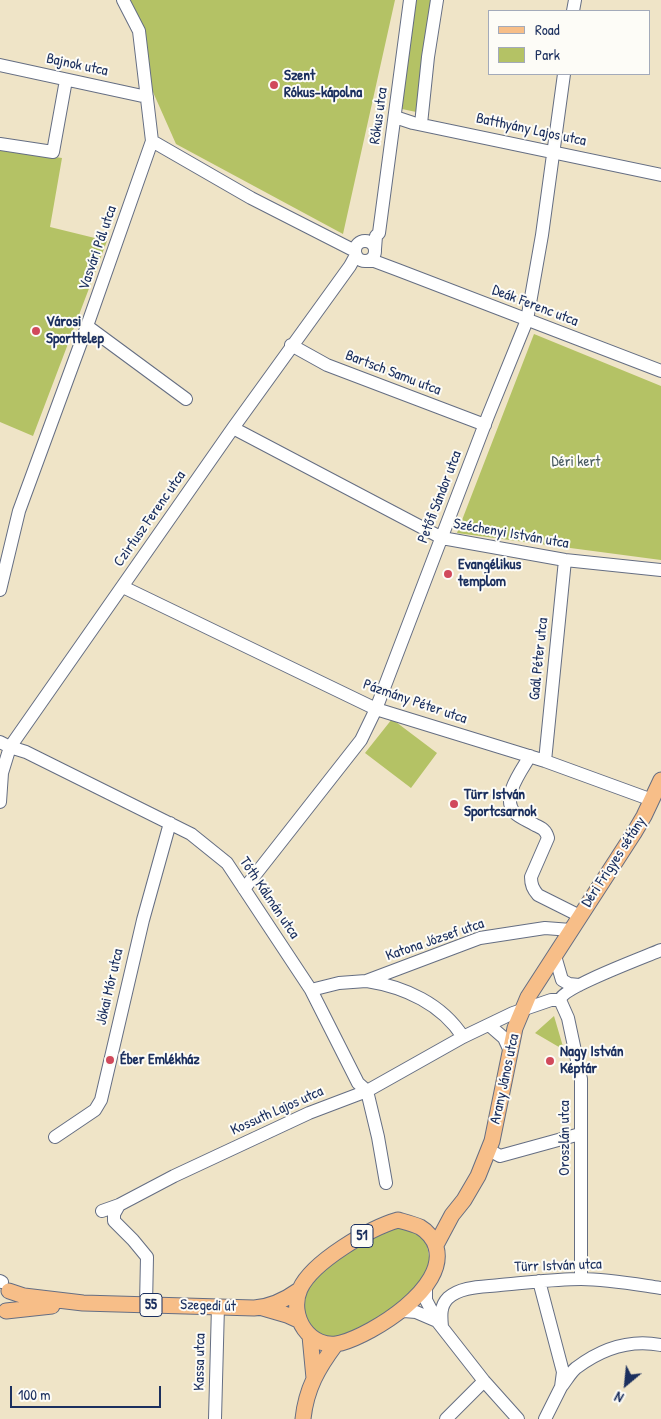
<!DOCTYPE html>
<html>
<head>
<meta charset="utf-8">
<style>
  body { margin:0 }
  #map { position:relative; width:661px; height:1419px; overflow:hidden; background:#efe4c7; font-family:"Patrick Hand",sans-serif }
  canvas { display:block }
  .legend { position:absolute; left:488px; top:10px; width:162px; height:65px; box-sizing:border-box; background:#fdfcf7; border:1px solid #a3aaba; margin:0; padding:6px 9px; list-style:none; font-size:15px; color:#1b2f5e }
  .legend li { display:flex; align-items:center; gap:10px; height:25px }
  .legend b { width:25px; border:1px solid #a3aaba }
  .north { position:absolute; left:601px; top:1359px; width:50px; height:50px; -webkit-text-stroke:4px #fdfcf7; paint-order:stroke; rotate:208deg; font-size:14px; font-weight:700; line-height:20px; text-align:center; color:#1b2f5e }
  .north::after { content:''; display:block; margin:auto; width:18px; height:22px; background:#1b2f5e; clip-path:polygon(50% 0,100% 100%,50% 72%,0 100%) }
  .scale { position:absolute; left:10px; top:1386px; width:151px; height:22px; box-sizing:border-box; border:2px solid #1b2f5e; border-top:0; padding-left:6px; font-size:15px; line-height:18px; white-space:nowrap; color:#1b2f5e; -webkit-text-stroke:4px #fdfcf7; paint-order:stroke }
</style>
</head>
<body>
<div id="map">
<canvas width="661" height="1419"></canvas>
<ul class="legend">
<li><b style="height:6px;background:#f7be88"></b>Road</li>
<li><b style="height:14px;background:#b4c265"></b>Park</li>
</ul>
<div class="north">N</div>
<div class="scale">100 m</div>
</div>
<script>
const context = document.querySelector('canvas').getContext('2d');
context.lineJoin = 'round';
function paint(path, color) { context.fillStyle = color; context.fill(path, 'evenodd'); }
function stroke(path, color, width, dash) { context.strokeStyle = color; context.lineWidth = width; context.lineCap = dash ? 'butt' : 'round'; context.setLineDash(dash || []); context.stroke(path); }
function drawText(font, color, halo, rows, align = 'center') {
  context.font = font + ' "Patrick Hand",sans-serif'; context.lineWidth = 4; context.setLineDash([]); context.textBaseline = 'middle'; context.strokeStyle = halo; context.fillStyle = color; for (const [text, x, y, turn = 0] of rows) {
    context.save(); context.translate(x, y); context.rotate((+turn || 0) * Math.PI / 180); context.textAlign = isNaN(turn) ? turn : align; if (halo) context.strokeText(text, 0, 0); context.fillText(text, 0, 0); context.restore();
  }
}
paint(new Path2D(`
  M123,0H395L343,234L176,144L145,74L139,31Z
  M415,0H437L421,113L402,109Z
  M0,149L62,158L50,227L107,241L33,436L0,422Z
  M534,334L661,386V560L457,533Z
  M392,719L437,753L411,788L365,753Z
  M554,1016L564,1050L535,1033Z
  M398,1227C428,1237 428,1240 430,1271L410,1295L362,1331L336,1340L314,1333L302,1316L304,1292L313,1279L335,1261L371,1237Z`), '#b4c265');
const minor = new Path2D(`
  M573,11L575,0
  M0,65L147,97
  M395,117L413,123L661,175
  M421,124L428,57L437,0
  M152,141L251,198L355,251
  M0,144L53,152L66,80
  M355 251a10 10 0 1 1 20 0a10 10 0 1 1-20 0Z
  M375,249L376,236L379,233L410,0
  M367,261H374L398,270L661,371
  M87,326L186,399
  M291,345L327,365L485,425
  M233,428L442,538L565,560L661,570
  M123,587L376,709L545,761L652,800
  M0,590L19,511L87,326L152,141L139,31L123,0
  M0,742L10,747L26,752L191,834L227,863L311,990L358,1083L367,1091L378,1137L386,1183
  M530,756C522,770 500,798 515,813C520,818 529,821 535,825C542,828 546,830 548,838L531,877C531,885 533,889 538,895L580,916
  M545,761L565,560
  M0,802L2,773L10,747L233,428L350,266L356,255
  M244,889L361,740L376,709L488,416L527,320L542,235L564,74
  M555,956L562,980L569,984L579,985
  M367,981C405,987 442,1004 463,1037
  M311,990L339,983L366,981L480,938L545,928L571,930
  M560,1000L568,1018L581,1079V1279
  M560,1000C563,987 645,957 661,950
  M489,1025L504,1038L510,1051
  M55,1137L95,1110L101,1100L143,920L170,823
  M489,1150L500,1156L580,1134
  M119,1205L114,1214V1221L133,1240L147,1257L146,1305
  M102,1211L119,1205L174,1176L309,1113L367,1091L463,1037L513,1013L551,1000H560
  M0,1281L2,1282
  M539,1281L563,1372L561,1387L545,1419
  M426,1284V1300L437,1321
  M397,1313L404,1311L416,1312L437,1321L484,1381L518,1419
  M442,1327C441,1316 440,1306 448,1298C461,1286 483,1287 500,1285C527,1283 553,1279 581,1279C607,1279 634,1284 661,1288
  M561,1387C566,1381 570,1373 576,1368C601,1349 630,1339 661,1345
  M215,1419L218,1306
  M446,1419L484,1381`);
const major = new Path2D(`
  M398,1220C405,1222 413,1224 420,1227C427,1231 434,1239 436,1247C448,1288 373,1334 341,1343C310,1351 288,1316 300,1289C312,1262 370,1228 398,1220Z
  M436,1245L452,1215L464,1200L478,1176L492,1141L515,1028L528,997L634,833L644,816L661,780
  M9,1291L24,1296L83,1303L254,1308C271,1307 285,1300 299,1290
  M263,1308L287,1315L298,1320
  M6,1311L52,1306
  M310,1336L314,1378
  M303,1419C306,1389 318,1368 336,1344`);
stroke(minor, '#656e83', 14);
stroke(major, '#656e83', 17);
stroke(minor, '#fff', 12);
stroke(major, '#f7be88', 15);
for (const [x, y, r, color] of [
  [274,85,5,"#d1495b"],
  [36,331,5,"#d1495b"],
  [448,574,5,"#d1495b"],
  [454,804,5,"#d1495b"],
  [110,1060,5,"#d1495b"],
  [550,1061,5,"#d1495b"]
]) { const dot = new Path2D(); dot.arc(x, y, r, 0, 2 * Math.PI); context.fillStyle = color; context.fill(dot); stroke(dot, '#fdfcf7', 2); }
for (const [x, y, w] of [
  [362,1236,22],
  [151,1305,22]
]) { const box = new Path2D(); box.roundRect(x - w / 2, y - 11.5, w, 23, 4); context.fillStyle = '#fdfcf7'; context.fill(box); stroke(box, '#1b2f5e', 1); }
drawText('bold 14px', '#1b2f5e', null, [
  ["51",362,1236],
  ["55",151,1305]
]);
drawText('15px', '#1b2f5e', '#fdfcf7', [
  ["Bajnok utca",77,65,12],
  ["Rókus utca",379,116,-82],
  ["Batthyány Lajos utca",531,130,12],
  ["Vasvári Pál utca",98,248,-71],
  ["Deák Ferenc utca",535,306,21],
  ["Bartsch Samu utca",393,373,21],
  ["Petőfi Sándor utca",440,497,-69],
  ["Czirfusz Ferenc utca",150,519,-55],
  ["Széchenyi István utca",511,534,10],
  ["Gaál Péter utca",539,659,-84],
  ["Pázmány Péter utca",415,702,19],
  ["Déri Frigyes sétány",614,862,-57],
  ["Tóth Kálmán utca",269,898,56],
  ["Katona József utca",435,940,-19],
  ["Jókai Mór utca",110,987,-77],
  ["Arany János utca",505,1079,-78],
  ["Kossuth Lajos utca",277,1111,-24],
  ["Oroszlán utca",565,1138,-90],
  ["Türr István utca",558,1266,-2],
  ["Szegedi út",208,1306,2],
  ["Kassa utca",200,1362,-89]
]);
drawText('bold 15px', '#1b2f5e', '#fdfcf7', [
  ["Szent",284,76],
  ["Rókus-kápolna",284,93],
  ["Városi",46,322],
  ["Sporttelep",46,339],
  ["Evangélikus",458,565],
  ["templom",458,582],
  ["Türr István",464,795],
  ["Sportcsarnok",464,812],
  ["Nagy István",560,1052],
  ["Képtár",560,1069],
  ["Éber Emlékház",120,1060]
], 'left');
drawText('15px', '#495b60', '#fdfcf7', [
  ["Déri kert",576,462]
]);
</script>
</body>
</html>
